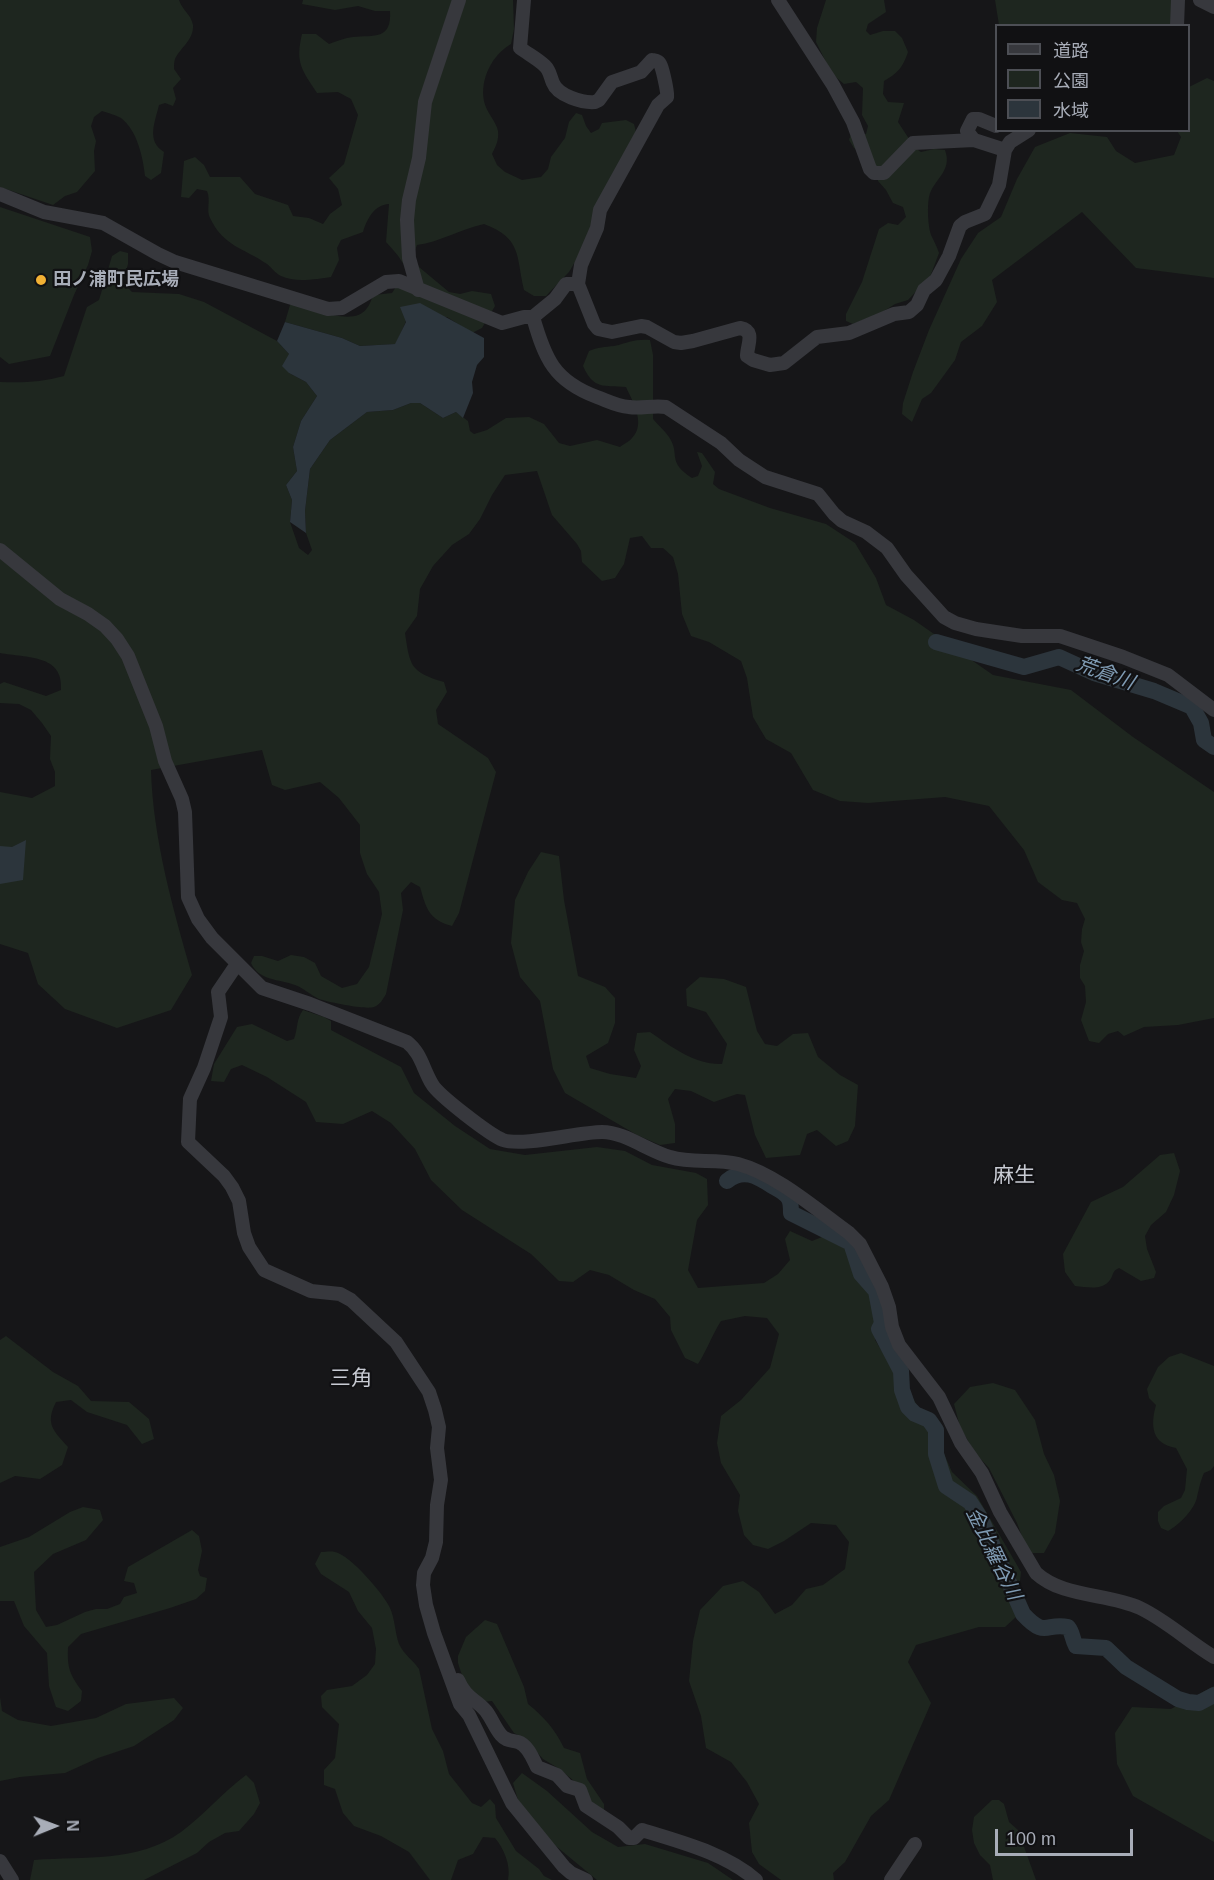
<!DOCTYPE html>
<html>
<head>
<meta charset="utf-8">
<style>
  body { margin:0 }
  #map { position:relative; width:1214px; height:1880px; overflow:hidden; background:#161618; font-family:Arial,"Noto Sans JP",sans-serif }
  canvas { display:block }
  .legend { position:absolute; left:995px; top:24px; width:195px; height:108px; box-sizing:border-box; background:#111113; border:2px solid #4d4f55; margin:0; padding:8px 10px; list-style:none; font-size:18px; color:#a8adb8 }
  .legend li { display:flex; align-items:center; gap:12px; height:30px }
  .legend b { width:30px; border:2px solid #4d4f55 }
  .north { position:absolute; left:24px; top:1796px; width:60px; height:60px; -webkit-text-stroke:4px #111113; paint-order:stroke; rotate:89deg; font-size:16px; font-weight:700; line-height:24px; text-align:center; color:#a8adb8 }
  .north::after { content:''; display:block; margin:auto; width:21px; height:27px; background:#a8adb8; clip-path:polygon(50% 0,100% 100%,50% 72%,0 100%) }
  .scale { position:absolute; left:995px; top:1829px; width:138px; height:27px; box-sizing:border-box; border:3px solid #a8adb8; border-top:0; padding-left:8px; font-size:18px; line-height:21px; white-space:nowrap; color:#a8adb8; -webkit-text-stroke:4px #111113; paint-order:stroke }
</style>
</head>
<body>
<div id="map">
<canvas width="1214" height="1880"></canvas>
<ul class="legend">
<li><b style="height:8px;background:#37383d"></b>道路</li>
<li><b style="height:16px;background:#1e261f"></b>公園</li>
<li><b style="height:16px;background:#2c353c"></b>水域</li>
</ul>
<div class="north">N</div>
<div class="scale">100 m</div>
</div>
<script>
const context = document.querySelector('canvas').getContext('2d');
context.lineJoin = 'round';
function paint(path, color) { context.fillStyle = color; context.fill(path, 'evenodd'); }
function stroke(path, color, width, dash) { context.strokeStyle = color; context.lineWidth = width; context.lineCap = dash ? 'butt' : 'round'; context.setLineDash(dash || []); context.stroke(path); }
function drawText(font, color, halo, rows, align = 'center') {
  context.font = font + ' Arial,"Noto Sans JP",sans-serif'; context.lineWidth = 4.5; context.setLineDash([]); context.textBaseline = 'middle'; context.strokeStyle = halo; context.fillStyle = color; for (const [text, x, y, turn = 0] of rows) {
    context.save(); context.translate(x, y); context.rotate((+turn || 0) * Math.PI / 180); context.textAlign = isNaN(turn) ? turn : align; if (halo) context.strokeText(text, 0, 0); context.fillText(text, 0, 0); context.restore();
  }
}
paint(new Path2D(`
  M0,0H179C182,10 191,14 193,25C194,40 180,48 175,59C174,62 174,65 174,69L181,79L173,88L176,99L173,106L165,103L159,105C155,122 146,141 164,152L161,173L151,180L145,176C143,157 137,130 121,118C116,115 108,113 102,111L94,117L91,126L96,141L94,151L95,171L77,192L65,196L53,205L0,187Z
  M303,0H513L514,29L511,44C492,55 480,79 484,101C486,112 496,121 498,131C499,140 496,146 492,154L497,165L505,172L522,180L541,177L548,169L551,157L565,138L569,122L576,113L582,115L586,126L591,133L599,129L602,123L626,120L634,124L636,132L578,257L569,272L546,296H534L524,290C516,256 522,238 484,224C461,229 440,242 417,245L413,255L419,267L449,292L460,294L472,291L491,294L495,306L482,328L472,333L447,317L406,321L396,344L360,346L342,338L285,322L290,305L295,303C313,308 354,328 367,308C370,305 371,299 374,295L392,293L396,287L410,282C406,264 398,255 386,242L389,204C374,205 367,219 363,232L341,240L337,248L339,260L331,277C317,279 295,283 281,276C275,273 271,267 267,264C244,248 224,247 210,218C206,210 211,200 207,191L197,189L189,198L181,197L184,161L195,157L204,165L210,177H240L255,194L288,205L293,216L309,218L323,224L330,214L342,205L338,189L329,178L344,164L358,115L351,99L338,92L317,93C302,70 295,63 302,34H316L329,44C337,41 345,38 353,37C374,35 392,40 390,11H375L358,6L335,10L302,4Z
  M826,0H884L886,12L868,24L866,31L870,35L883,31H895L902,38L908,52C903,67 898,73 884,81L883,94L888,102L904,103L898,122L915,148L921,152L934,149L945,150C953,172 933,179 929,197C927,207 928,226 931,235C934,241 937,247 939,253L930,277L908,300L895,304L881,313L853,324L846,321V314L862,282L879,229L888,223L898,225L906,217L903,207L893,203L886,190L878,181L875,165L871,158L854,148L849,140L851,134H866L868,126L862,115L863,88L856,82L844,84L832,74L816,42L817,28Z
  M995,0H1173L1171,25H999Z
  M1207,78L1214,81V278L1136,268L1082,212L992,280L997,302L982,326L961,342L955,360L931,393L922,399L912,422L902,414L903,403L913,372L929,330L961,259L978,233L1001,217L1017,179L1035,147L1070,133L1107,137L1116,151L1135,163L1174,155L1181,137L1177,131L1188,130L1189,87Z
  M0,207L90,237L92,251L88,265L74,295L50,356L9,364L0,357Z
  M120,251L128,253V264L123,283L132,292L179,294L204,302L277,341L289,354V373L306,382L317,396L301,421L293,447L297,471L286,485L292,500L290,522L299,548L308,555L312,550L306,533L305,511L310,469L330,440L367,412L393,410L411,403H420L443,418L456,412L468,421L470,431L474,434L487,430L506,418L529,417L544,424L559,443L570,446L597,440L620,447C623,444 629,442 632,438C646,424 633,402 626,387C603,385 594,390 583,366L589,351C598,347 605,347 614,346C629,343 633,339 650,340L653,355V419C658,425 665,431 669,437C681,455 666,461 692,478L698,476L702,466L697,452L702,453L715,472L713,484L719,489L770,508L826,524L855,543L876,578L886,605L914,620L993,675L1071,690L1133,737L1214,792V1018L1178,1025L1144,1027L1124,1036L1118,1031L1108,1034L1099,1043L1089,1041L1081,1020L1086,1002L1085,986L1080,978V965L1084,951L1081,942L1082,929L1085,919L1077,903L1062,900L1038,882L1024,850L989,806L945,797L868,803L840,801L813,790L791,753L766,739L753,717L747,678L741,661L709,642L691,636L682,614L678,574L673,557L663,548H651L642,536L630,538L624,564L615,578L602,581L582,562L581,551L577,544L552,515L537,471L505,475L492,495L480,519L469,534L452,545L433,566L420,589L417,616L405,633C410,666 410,672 444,682L447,692L436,710L438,724L488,758L496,772L459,913L452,926C429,920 426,908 420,887L411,882L401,893L403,910L386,994C383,999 380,1005 374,1007C366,1010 328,1002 319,999C310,995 304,988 295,985C279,979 259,981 251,963L254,956H262L278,961L291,955L304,957L315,963L321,976L342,988L357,984L369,967L382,914L379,892L367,874L360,853V825L339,798L320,782L285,790L272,785L262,750L151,770C153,839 173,909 192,975L171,1010L117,1028L65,1009L38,984L28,953L0,944V792L32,798L55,786V772L50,759L51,736L42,723L31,710L19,704L0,703V684L4,682L46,696L61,690C64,654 26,658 0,653V382C23,383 42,382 64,376L87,307L99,300L112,256Z
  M541,852L559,856L564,900L578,976L605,987L615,998V1023L608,1043L586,1056L590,1068L610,1074L636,1078L641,1066L634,1050L637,1033L650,1032C672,1047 695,1065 722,1064L727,1044L706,1012L687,1006L686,989L700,977L724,979L746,987L757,1031L765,1044L777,1046L793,1034L808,1033L818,1057L840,1075L858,1085L855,1126L848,1141L836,1146L817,1130L807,1134L800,1155L766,1158L755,1135L745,1095L737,1094L714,1102L691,1091L675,1089L668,1099L675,1124V1143L660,1145L637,1135L565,1093L553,1069L540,1001L520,977L511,943L515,900L528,872Z
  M303,1010L324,1017L331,1021V1030L401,1067L414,1093L455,1126L490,1149L525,1155L597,1147L625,1151L652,1165L696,1173L707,1179L708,1205L697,1220L688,1270L698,1288L764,1283L778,1274L790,1260L785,1239L790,1231L812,1241L827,1235L848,1251L856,1274L870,1292L878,1321L875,1340L934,1431L952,1472L977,1496L1021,1572L1016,1617L1005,1627H979L916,1645L908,1662L931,1703L889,1800L871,1816L845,1862L833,1873L834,1880H781L759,1864L752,1852L749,1823L759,1804L747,1782L731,1762L706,1748L701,1716L689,1681L693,1641L700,1610L723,1586L743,1581L759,1592L775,1614L792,1605L806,1589L823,1585L845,1569L849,1542L836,1525L811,1523L784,1541L768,1549L753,1545L744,1535L738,1511L740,1495L721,1463L717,1443L721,1416L741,1400L770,1368L779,1334L767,1318L745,1316L721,1321C712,1335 707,1350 698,1364L685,1358L671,1330L670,1317L655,1299L634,1290L609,1275L590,1270L573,1282L559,1281L531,1254L462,1210L431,1180L415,1149L391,1123L372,1111L343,1124L316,1122L306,1102L267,1077L242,1065L231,1069L224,1082L211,1081L214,1064L237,1027L252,1024L287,1041L294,1039C298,1029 296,1019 303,1010Z
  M1174,1153L1180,1171L1174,1195L1166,1212L1151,1225L1145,1236L1147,1249L1156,1272L1154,1278L1141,1281L1119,1268C1112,1271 1114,1274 1110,1280C1102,1291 1087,1287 1075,1286L1065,1272L1063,1254L1091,1202L1123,1187L1160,1155Z
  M6,1336L53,1372L78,1386L91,1401L129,1402L149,1419L154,1439L142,1444L127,1425L87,1412L71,1400L56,1402C45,1424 53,1430 68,1447L62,1465L40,1479L15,1476L0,1483V1340Z
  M1181,1353L1214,1366V1466L1211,1470L1204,1473C1200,1482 1199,1489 1197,1497C1195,1509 1178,1526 1168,1531L1161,1528L1158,1521V1512L1164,1506L1181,1498L1185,1490L1187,1469L1176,1448C1152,1444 1150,1426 1156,1405L1149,1398L1147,1389L1158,1367L1169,1357Z
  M993,1383L1015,1390L1035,1420L1044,1454L1054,1475L1060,1501L1055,1533L1044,1553H1031L1027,1550L1017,1523L989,1468L975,1453L960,1427L954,1404L970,1387Z
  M83,1507L100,1510L103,1520L86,1540L53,1554L34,1572L36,1610L46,1627L57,1625L85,1612L96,1609H107L120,1604L124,1597L137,1593L134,1583L124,1581L128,1567L192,1530L199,1536L202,1551L198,1570L200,1576L207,1578L205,1591L196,1599L170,1608L81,1634L68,1647C67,1668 70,1675 82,1691L81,1701L68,1711L56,1707L49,1686L47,1653L24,1626L14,1601H0V1547L29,1537L70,1512Z
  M321,1552C325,1552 331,1551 335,1552C350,1555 384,1594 390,1608C395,1619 395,1633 399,1644C404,1655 413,1660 419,1669L432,1729L443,1751L449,1774L472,1803L481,1807L490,1799L495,1805L496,1818L516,1851L539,1869L544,1876L552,1880H508C511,1865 504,1849 495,1838L483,1837L473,1854L458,1860L451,1880H430L409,1852L381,1836L354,1826L343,1813L335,1789L324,1785V1770L335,1758L339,1724L322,1707L321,1696L327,1690L352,1686L367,1675L375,1664L376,1649L372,1628L358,1611L349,1592L321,1574L315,1564Z
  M485,1620L497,1624L524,1687L528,1704C544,1717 555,1729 564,1748L580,1753L587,1779L604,1804V1811L594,1808L574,1781L558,1768L543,1759L524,1738L514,1733L492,1701L482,1702L465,1685L458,1663V1656L466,1637Z
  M1214,1686V1842L1133,1796L1117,1764L1115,1733L1132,1707L1171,1709Z
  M0,1697L2,1711L18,1720L51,1726L96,1718L126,1704L174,1698L183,1708L174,1720L134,1746L98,1758L65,1773L20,1777L0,1781Z
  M522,1773L547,1791L592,1832L618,1847L645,1844L708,1863L733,1880H597L551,1842L518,1800L513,1783Z
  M246,1775L254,1783L260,1803L254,1814L239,1831L225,1833L209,1842L197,1853L144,1880H30L34,1860C84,1856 137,1863 181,1832C204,1815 223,1792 246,1775Z
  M992,1800H999L1004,1804L1009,1822L1018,1830L1036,1880H993L990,1865L980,1855L974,1843L972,1830L974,1817Z`), '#1e261f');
paint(new Path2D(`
  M420,303L484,338V357L477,365L472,382L473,393L463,418L456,412L443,418L420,403H411L393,410L367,412L330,440L310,469L305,511L306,533L290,522L292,500L286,485L297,471L293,447L301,421L317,396L306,382L289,373L282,366L289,354L277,341L285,322L342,338L360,346L395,344L406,322L400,307Z
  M26,840L23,880L0,884V846L12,847Z`), '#2c353c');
stroke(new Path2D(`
  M936,642L1024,667L1059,657L1094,673L1154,691L1192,707L1201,723L1204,740L1214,747
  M727,1181C744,1167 758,1177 774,1187C779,1190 786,1193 789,1199C791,1203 791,1208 791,1213L851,1243L861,1274L876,1291L882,1323L879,1329L901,1371L902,1390L908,1407L915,1414L929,1420L936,1430V1454L946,1486L970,1502L981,1519L1023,1614C1046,1639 1046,1622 1068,1627C1073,1633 1072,1639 1076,1646L1106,1648L1126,1667L1178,1699L1188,1702L1199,1703L1214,1695`), '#2c353c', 16);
stroke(new Path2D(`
  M524,0L520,48C528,54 538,59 545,66C550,71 550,76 553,83C558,96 583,103 595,102L599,100L612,82L641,72L652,60C657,61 659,61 661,66C663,71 668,93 667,97L658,105L600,210L597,228L581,265L578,284L594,324L598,329L612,332L641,326L647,327L674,342L681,343L693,341L740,328C756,331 747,345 747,356L753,360L770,365L784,363L817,337L849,333L894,314L909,312L917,305L924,290L936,280L949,256L960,226L965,222L985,214L999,185L1005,150L974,140L913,143L884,173H874L870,169L853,122L833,85L778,0
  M1200,0L1214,7
  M1177,26L1178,0
  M974,140L967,131L973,119H979L996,126
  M1005,150L1010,142L1029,130
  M0,194L44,212L103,223L158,254L175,262L328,309L342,308L386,282L399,281L502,323L524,317H533L555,299L566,284H578
  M418,290L409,258L407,220L409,200L419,158L425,102L459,0
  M533,317C545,359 554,381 597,397C608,401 617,406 629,407C641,409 653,405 666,407L721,443L739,460L765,477L818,494L834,514L842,521L866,532L887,548L906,575L944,617L955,623L976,629L1022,636H1060L1123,657L1168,675L1214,710
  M0,550L60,599L88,614L105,626L117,639L128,656L156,726L165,761L182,799L185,812L188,897L198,919L212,938L262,988L310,1004L407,1042C421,1053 423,1069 432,1084C438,1095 490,1135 503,1140C523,1147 578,1132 602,1132C625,1132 648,1151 670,1157C692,1164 716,1158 738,1164C776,1174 817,1210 849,1233L860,1244L882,1287L889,1307L892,1327L899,1345L939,1397L961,1443L982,1473L1000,1512L1036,1573C1063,1598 1108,1593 1140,1608C1167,1621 1189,1642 1214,1657
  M237,964L218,992L221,1017L204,1068L190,1099L188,1142L224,1176L232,1187L239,1201L244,1233L249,1247L264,1270L311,1291L340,1294L351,1300L396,1342L429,1392L435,1410L439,1427L437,1448L441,1480L437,1505L436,1542L432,1558L424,1573L423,1585L426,1605L434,1633L460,1704L469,1715L512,1803L564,1867L571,1873L586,1880
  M458,1680C466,1699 475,1698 486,1711C492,1719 495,1728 501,1735C506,1741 511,1740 518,1742C528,1745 533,1759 537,1767L557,1775L567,1786L580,1790L586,1806L618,1827L629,1838H634L642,1830C680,1842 725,1853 756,1880
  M0,1861L12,1880
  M891,1880L915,1844`), '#37383d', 14);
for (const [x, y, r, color] of [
  [41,280,6,"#f2b134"]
]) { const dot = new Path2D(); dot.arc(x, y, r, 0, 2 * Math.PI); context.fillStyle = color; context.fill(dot); stroke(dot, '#111113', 2); }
drawText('bold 18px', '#a8adb8', '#111113', [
  ["田ノ浦町民広場",53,280]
], 'left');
drawText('italic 20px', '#7f9bb3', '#111113', [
  ["荒倉川",1105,674,20],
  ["金比羅谷川",993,1554,64]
]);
drawText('21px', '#c9ccd4', '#111113', [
  ["麻生",1014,1176],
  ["三角",351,1379]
]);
</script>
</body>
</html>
